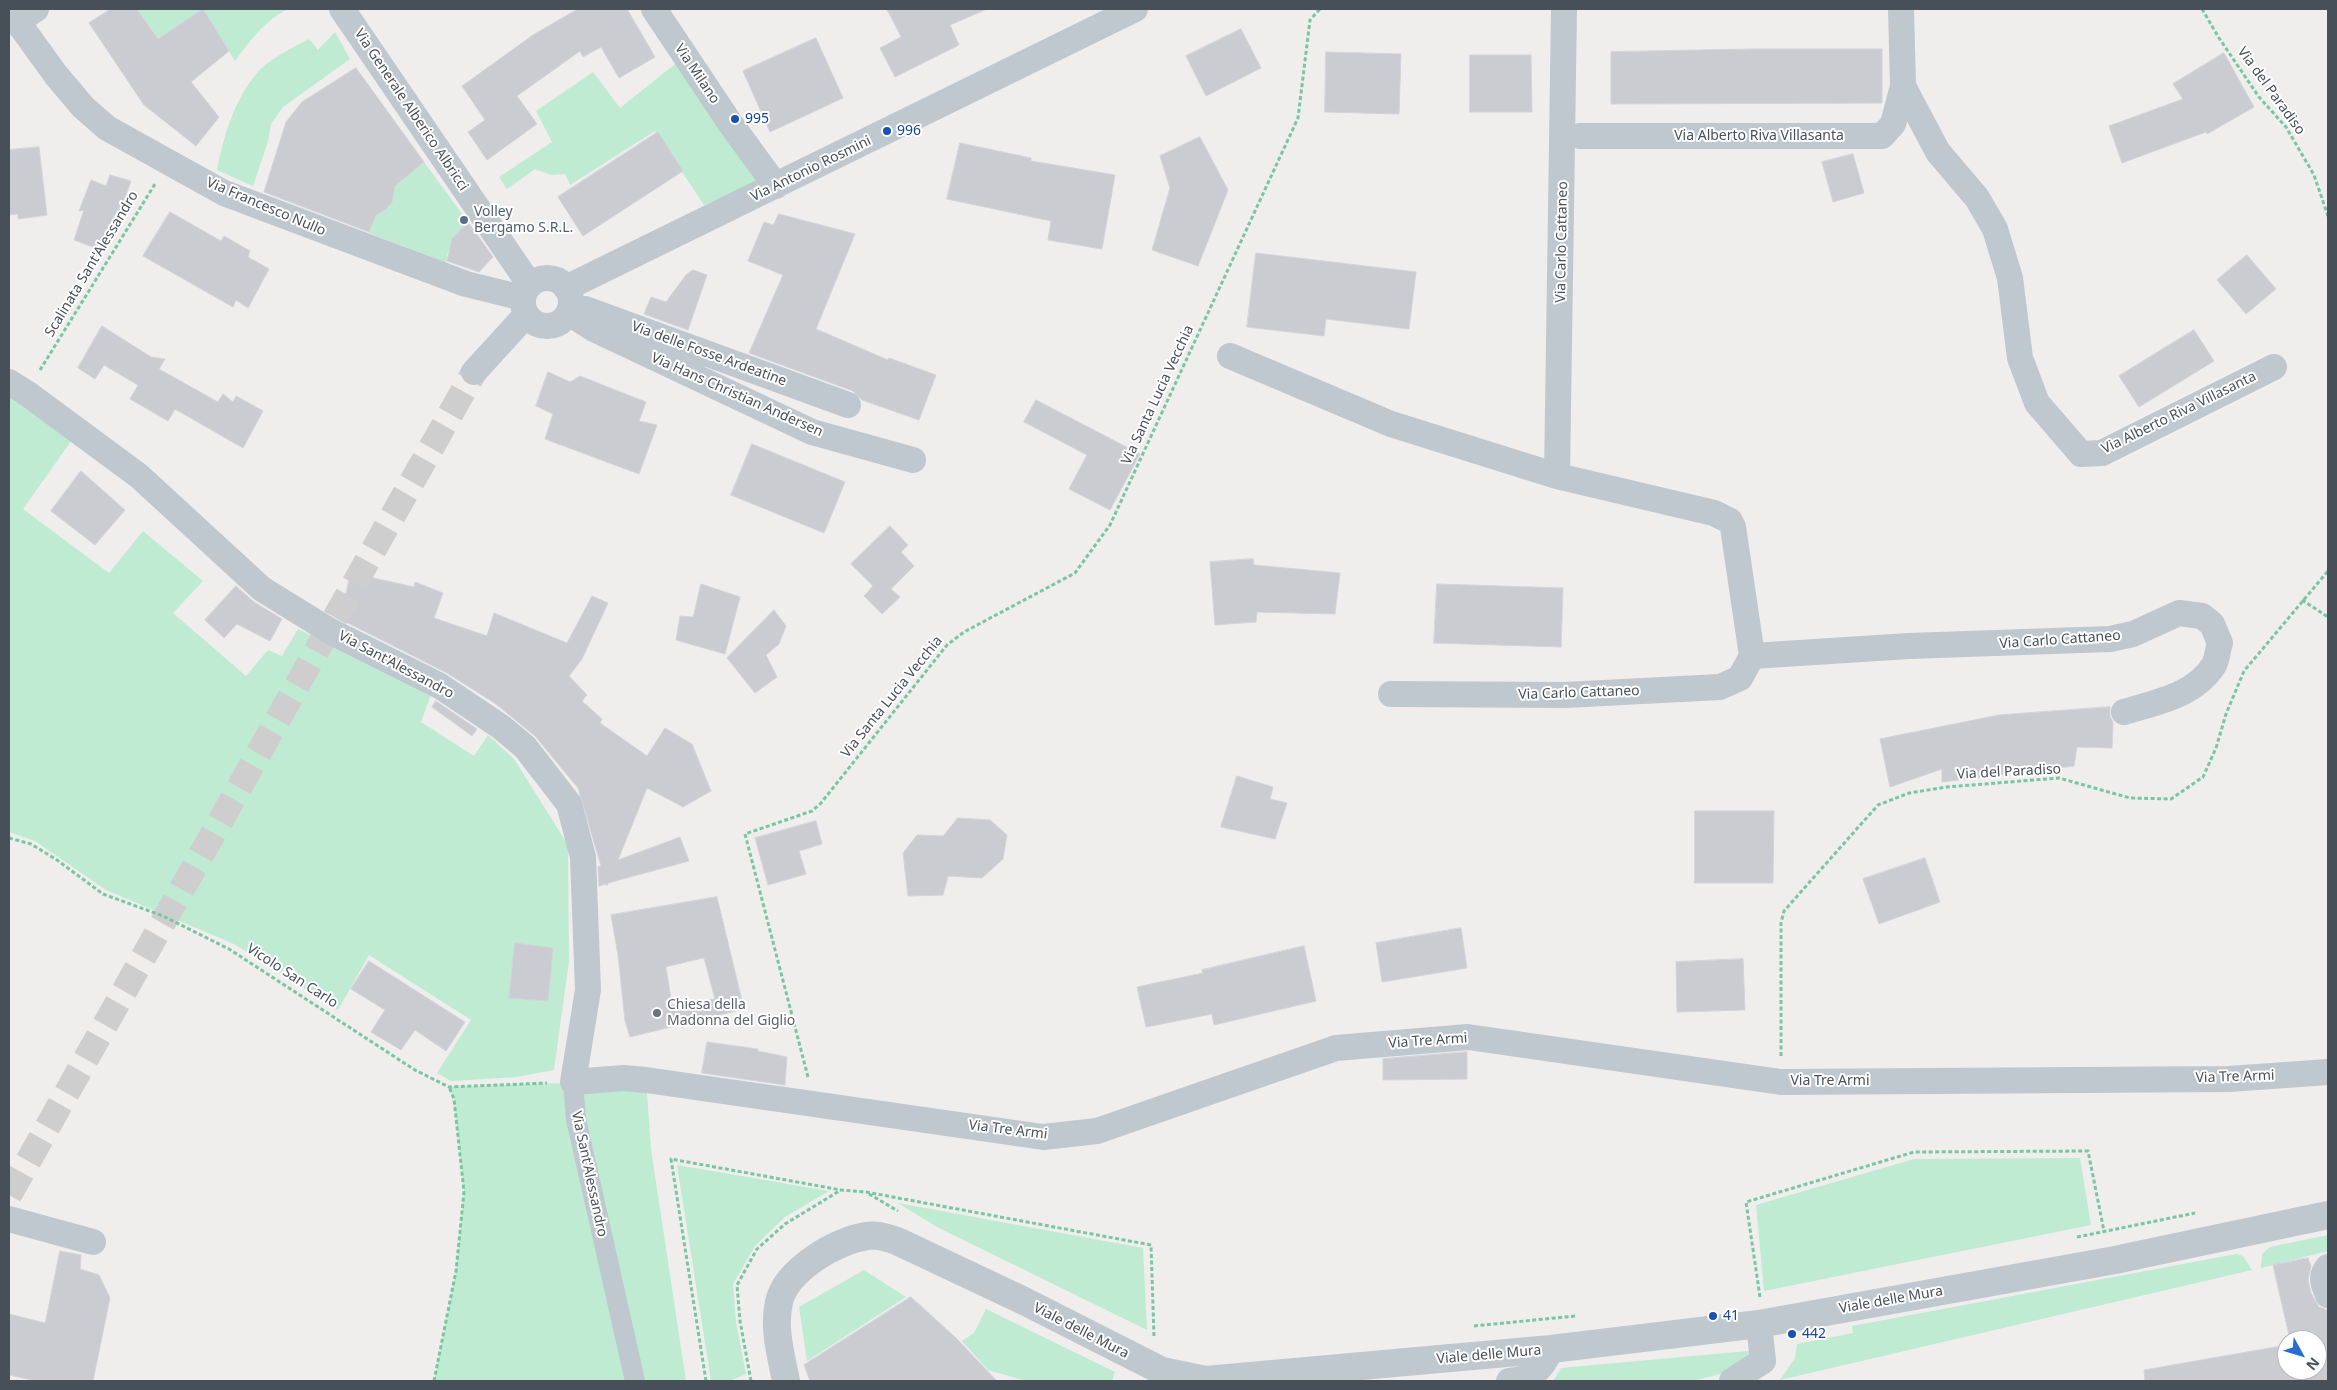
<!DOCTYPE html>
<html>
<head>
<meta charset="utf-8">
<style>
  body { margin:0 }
  #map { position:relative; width:2337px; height:1390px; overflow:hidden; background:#f0eded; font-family:"Noto Sans",sans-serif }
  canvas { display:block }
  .frame { position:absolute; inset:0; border:10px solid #475059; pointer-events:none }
  .north { position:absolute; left:2277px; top:1330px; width:50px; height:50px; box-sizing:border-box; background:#fff; border:1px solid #b5b9bd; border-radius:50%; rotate:129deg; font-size:14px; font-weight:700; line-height:20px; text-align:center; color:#475059 }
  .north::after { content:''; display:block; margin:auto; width:18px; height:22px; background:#266dd1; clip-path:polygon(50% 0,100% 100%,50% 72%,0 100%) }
</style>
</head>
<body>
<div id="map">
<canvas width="2337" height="1390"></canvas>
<div class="frame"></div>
<div class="north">N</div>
</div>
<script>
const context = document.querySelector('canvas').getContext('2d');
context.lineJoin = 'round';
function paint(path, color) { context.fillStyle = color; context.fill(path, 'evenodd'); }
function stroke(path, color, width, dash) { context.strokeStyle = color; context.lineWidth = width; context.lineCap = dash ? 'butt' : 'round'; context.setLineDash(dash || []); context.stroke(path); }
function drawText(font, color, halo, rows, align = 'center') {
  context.font = font + ' "Noto Sans",sans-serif'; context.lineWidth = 4; context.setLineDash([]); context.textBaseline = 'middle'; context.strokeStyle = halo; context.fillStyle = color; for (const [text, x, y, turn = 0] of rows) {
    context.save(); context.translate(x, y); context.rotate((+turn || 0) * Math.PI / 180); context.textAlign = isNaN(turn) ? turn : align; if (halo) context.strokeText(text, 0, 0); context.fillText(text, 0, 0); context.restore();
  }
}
paint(new Path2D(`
  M137,9H288C265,20 250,41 235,61L203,10L158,39Z
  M335,32L350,59L283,107L271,124L268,141L253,186L217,170C223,139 233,104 253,78C266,60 290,49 309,39L318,50Z
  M679,61L764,182L704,205L655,131L570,185L565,174L551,175L535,169L507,189L499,177L552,142L536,111L593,72L620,108Z
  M424,162L468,222C455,235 448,244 446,263L369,233L377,212C390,210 394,198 395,186Z
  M9,396L74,437L23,509L109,573L143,531L203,581L173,613L246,676L268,650L282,656L298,629L431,695L421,722L474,756L488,735L514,759L568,845L569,961L554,1070L517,1077L451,1081L437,1073L471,1020L369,955L338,1010L234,944L106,890L35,841L9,832Z
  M646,1080L651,1149L686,1381H434L456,1271L464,1192L454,1099L449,1087Z
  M2080,1158L2091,1225L1764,1291L1756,1205L1914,1159Z
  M677,1165L829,1191L785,1217L755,1246L733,1284L736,1322L746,1374L730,1381H711Z
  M898,1203L1143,1248L1147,1330L937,1227Z
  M2328,1235V1251L2261,1268L2262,1254L2270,1247Z
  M2236,1254L2243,1256L2252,1270L1780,1380L1795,1358L1797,1344L1853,1333L1852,1326Z
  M864,1270L906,1297L807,1361L799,1307Z
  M986,1309L1115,1372L1112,1381H1026L988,1370L962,1341L974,1333Z
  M1759,1350L1755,1365L1693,1381H1553L1561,1368Z`), '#beebd1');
const building = new Path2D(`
  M111,9H137L158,39L203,9L229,51L191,82L219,117L196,146L144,105L89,23Z
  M578,9H627L655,57L619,78L601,47L583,57L580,51L517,96L537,124L487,160L468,132L485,120L462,86L533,35Z
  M887,9H987L950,25L959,45L895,77L880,48L901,37Z
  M1241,29L1261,68L1206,96L1186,56Z
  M816,38L843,98L770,132L743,71Z
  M1752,49H1882V103L1611,104V52Z
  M1326,52L1401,54L1399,114L1325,112Z
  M2224,53L2254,107L2207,134L2206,132L2122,163L2109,126L2183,99L2173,84Z
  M1470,55H1531L1532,112H1470Z
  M356,68L424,162L395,186L392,202L386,209L376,215L369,232L264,192L286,122L302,102Z
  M658,132L683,171L583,236L558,197Z
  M1200,137L1228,190L1198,266L1152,250L1170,188L1160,156Z
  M960,143L1031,158V161L1115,175L1102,249L1048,240L1051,221L947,199Z
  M39,147L47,215L18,219V214L9,215V150Z
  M1853,154L1864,193L1833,202L1822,162Z
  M110,175L131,181L111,238L107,235L101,250L74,240L84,210L79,211L91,180L106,186Z
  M170,212L221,241L224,236L250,251L248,257L269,269L248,308L236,300L233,307L143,256Z
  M779,214L855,234L816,329L888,360L889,358L936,375L919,420L862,400L853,391L749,353L783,275L748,261L764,222L773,225Z
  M468,222L493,257L479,272L447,261L452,239Z
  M1256,253L1416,272L1409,329L1326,319L1324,336L1247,327Z
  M2247,255L2276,289L2246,314L2217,280Z
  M693,270L707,275L688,330L644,314L651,297L666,302L686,275Z
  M102,326L151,357L165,359L159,369L218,402L223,394L233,402L236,396L263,411L243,448L175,409L168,421L130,399L138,385L104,365L95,379L78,368Z
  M2194,330L2214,361L2139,407L2119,376Z
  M548,372L570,382L580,376L646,402L639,421L657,425L639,474L545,439L553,414L536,406Z
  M1036,400L1140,454L1110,510L1069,489L1087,455L1024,422Z
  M752,444L845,482L824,533L731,495Z
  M81,471L125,510L95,545L51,511Z
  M890,526L908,545L901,552L914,566L891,589L900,597L882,614L864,596L873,586L851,564Z
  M1253,559L1254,565L1340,573L1335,614L1257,612L1256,622L1215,625L1210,562Z
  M351,573L414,587L415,582L443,593L434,618L487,636L494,613L567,643L592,596L608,603L582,659L569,676L587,695L582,701L602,719L600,723L647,756L665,728L692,744L711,791L683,807L647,788L618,860L680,837L689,861L608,883L607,886L606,884L599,886L598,867L601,866L578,788L535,736L496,704L447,673L340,619Z
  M701,584L740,597L725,654L676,640L680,616L693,617Z
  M1437,584L1563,588L1561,647L1434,643Z
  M236,586L254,602L282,619L270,641L237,624L224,638L205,620Z
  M774,610L786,626L779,644L766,655L777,677L755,693L727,658Z
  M436,701L477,729L472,736L432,707Z
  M2110,707V716L2113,722L2112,748L2077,747L2074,766L1942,782V769L1890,787L1880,739L1999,715Z
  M1237,776L1273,787L1270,799L1287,803L1275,839L1221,827Z
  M1695,811H1774L1773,883H1695Z
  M958,818L990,820L1007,835L1003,859L982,878L948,876L943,895L908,896L903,853L917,835L943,836Z
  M816,821L822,844L799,851L806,874L768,885L755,838Z
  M1925,858L1940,902L1879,924L1863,879Z
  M717,897L744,1009L630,1037L625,1021L618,955L611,915ZM704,958L715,999L672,1005L666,967Z
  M1461,928L1467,968L1382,982L1376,943Z
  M515,943L553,948L548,1001L509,998Z
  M1304,946L1316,1001L1214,1025L1212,1014L1146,1027L1137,987L1203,973L1202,970Z
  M1743,959L1745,1010L1677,1012L1676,962Z
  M369,961L465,1022L446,1051L415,1030L401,1050L371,1032L385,1010L351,989Z
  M707,1042L758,1049V1051L787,1057L785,1085L702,1073Z
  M1467,1052V1079L1383,1080V1059Z
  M60,1251L81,1255L80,1269L99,1275L110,1298L93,1381H37L9,1375V1314L45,1323Z
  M2308,1258L2311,1266L2308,1280L2311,1293L2319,1307L2327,1310L2328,1314V1381H2145L2144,1370L2287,1345V1370H2317V1340H2290L2273,1265Z
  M911,1297L956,1338L997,1381H810L804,1365Z`);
paint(building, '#caccd2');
stroke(building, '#d2d4d9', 1);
stroke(new Path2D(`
  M9,1195L474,372`), '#cececf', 26, [26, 13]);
stroke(new Path2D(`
  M2202,9L2219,38L2259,97L2286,127L2314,175L2328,216
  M40,370L155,184
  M2302,600L2328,617
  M9,838L31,844L57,860L103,894L163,916L229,949L415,1070L449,1087L547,1083
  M1781,1056V923L1784,911L1878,805L1909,793L1947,787L2059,778L2130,798L2171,799L2203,777L2216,748L2226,714L2244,671L2328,571
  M808,1077L745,834L812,811L821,803L947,645L964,632L1075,573L1110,525L1298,118L1310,20L1320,9
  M869,1194L898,1211
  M2077,1237L2195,1213
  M1760,1297L1746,1202L1914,1152L2088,1151L2104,1231
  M1474,1326L1575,1316
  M434,1381L456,1271L464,1192L454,1099L449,1087
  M706,1381L671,1159L841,1190L866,1192L1151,1245L1154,1336
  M751,1381L740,1321L737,1285L757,1249L785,1224L841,1190`), '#79c6a2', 3, [4, 2.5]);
stroke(new Path2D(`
  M573,1082L576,1119L635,1381`), '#bfc7cf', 20);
stroke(new Path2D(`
  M342,9L530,285
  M654,9L730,123L776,186
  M1901,9L1903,86L1938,152L1977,198L1995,229L2010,278L2020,358L2037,403L2081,454L2102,453L2274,367
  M9,10L56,75L83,107L107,128L224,193L466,284L523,298
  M17,22L36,9
  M1580,136H1882L1893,124L1903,86
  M523 302a24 24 0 1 1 48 0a24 24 0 1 1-48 0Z
  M566,288L1135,9
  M585,309L848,405
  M569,313L594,329L812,432L913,460
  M1230,356L1391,424L1557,476
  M474,372L526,315
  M9,382L28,394L139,476L262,589L330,631L440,686L501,727L525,747L569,804L583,857L588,990L573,1082L624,1078L646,1080L1043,1137L1097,1131L1336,1048L1468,1037L1781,1082L2229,1079L2328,1072
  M1752,656L1909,646L2110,639L2133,634L2179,613L2202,616L2212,624L2220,643C2218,649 2217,659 2214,665C2194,696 2157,702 2124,712
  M1391,694L1565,695L1720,687L1740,678L1752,656L1733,527L1730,521L1714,513L1557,476L1564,9
  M9,1219L93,1242
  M2328,1267C2320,1276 2323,1284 2328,1295
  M1509,1381C1532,1379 1542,1370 1551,1349
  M1732,1381L1763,1361L1759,1324`), '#bfc7cf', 26);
stroke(new Path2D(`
  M786,1381C781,1355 773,1328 779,1302C786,1270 837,1240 867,1236C877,1234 888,1238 897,1241L1024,1301L1162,1371L1206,1380L1551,1349L1759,1324L2115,1260L2328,1215`), '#bfc7cf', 28);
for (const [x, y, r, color] of [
  [735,119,5,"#1a4fb4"],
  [887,131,5,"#1a4fb4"],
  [464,220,5,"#5c6f8a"],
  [657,1013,5,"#6b7280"],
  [1713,1316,5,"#1a4fb4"],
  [1792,1334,5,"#1a4fb4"]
]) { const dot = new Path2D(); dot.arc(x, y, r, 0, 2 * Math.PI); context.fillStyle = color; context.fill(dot); stroke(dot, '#fff', 2); }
drawText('14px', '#475059', '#fff', [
  ["Via Milano",697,74,56],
  ["Via del Paradiso",2271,91,54],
  ["Via Generale Alberico Albricci",411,110,56],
  ["Via Alberto Riva Villasanta",1759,136],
  ["Via Antonio Rosmini",811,169,-26],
  ["Via Francesco Nullo",266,207,23],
  ["Via Carlo Cattaneo",1562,242,-89],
  ["Scalinata Sant'Alessandro",92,264,-59],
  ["Via delle Fosse Ardeatine",709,354,20],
  ["Via Hans Christian Andersen",737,395,24],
  ["Via Santa Lucia Vecchia",1158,395,-65],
  ["Via Alberto Riva Villasanta",2179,413,-26],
  ["Via Carlo Cattaneo",2060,640,-4],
  ["Via Sant'Alessandro",396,665,28],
  ["Via Carlo Cattaneo",1579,693,-2],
  ["Via Santa Lucia Vecchia",892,697,-51],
  ["Via del Paradiso",2009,772,-3],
  ["Vicolo San Carlo",292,976,33],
  ["Via Tre Armi",1428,1041,-4],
  ["Via Tre Armi",2235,1077,-2],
  ["Via Tre Armi",1830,1081],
  ["Via Tre Armi",1008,1130,7],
  ["Via Sant'Alessandro",589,1174,78],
  ["Viale delle Mura",1891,1300,-10],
  ["Viale delle Mura",1081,1331,27],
  ["Viale delle Mura",1489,1355,-5]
]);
drawText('14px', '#164399', '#fff', [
  ["995",745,119],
  ["996",897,131],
  ["41",1723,1316],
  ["442",1802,1334]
], 'left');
drawText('14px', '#4e5e75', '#fff', [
  ["Volley",474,212],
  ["Bergamo S.R.L.",474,228]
], 'left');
drawText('14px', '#5b616d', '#fff', [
  ["Chiesa della",667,1005],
  ["Madonna del Giglio",667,1021]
], 'left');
</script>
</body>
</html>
